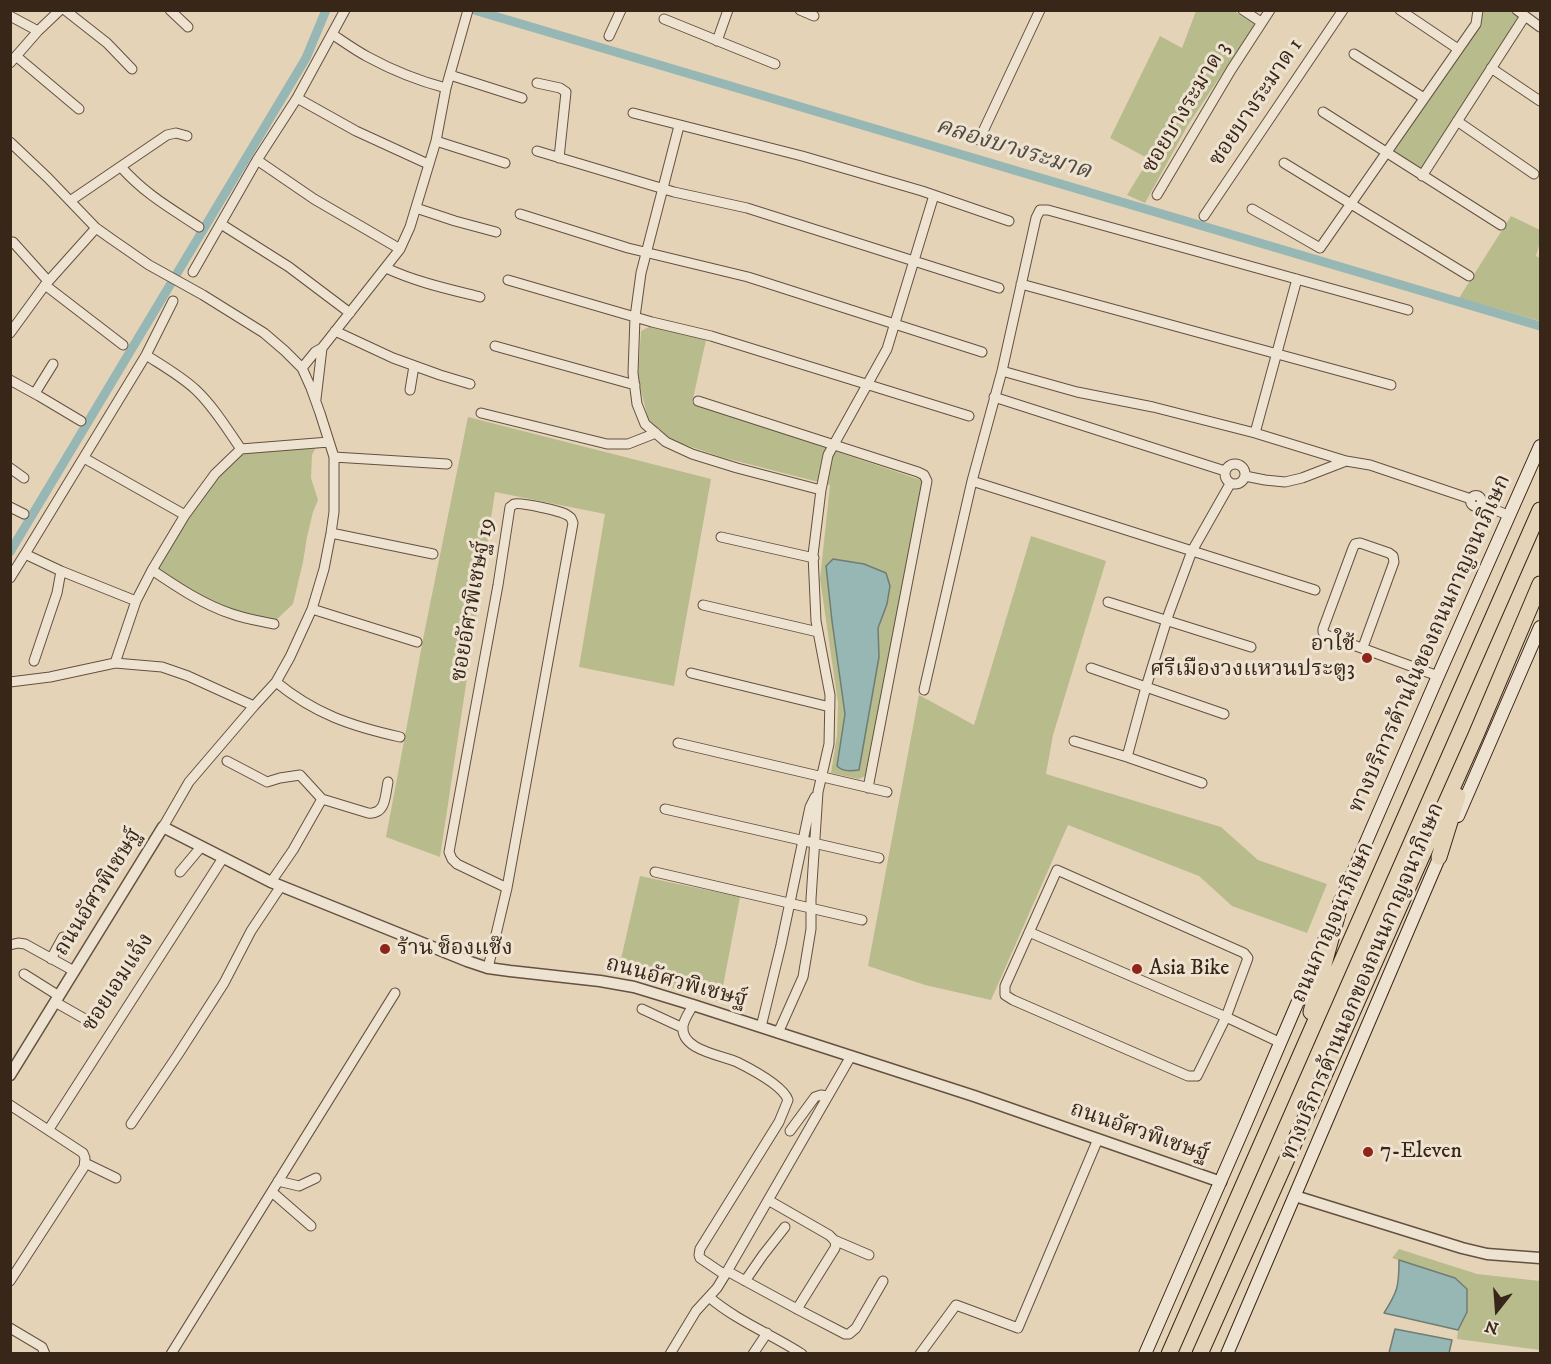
<!DOCTYPE html>
<html>
<head>
<meta charset="utf-8">
<style>
  body { margin:0 }
  #map { position:relative; width:1551px; height:1364px; overflow:hidden; background:#e5d3b8; font-family:"IM FELL DW Pica",serif }
  canvas { display:block }
  .frame { position:absolute; inset:0; border:12px solid #382619; pointer-events:none }
  .north { position:absolute; left:1467px; top:1280px; width:60px; height:60px; -webkit-text-stroke:4px #eee2d1; paint-order:stroke; rotate:197deg; font-size:16px; font-weight:700; line-height:24px; text-align:center; color:#382619 }
  .north::after { content:''; display:block; margin:auto; width:21px; height:27px; background:#382619; clip-path:polygon(50% 0,100% 100%,50% 72%,0 100%) }
</style>
</head>
<body>
<div id="map">
<canvas width="1551" height="1364"></canvas>
<div class="frame"></div>
<div class="north">N</div>
</div>
<script>
const context = document.querySelector('canvas').getContext('2d');
context.lineJoin = 'round';
function paint(path, color) { context.fillStyle = color; context.fill(path, 'evenodd'); }
function stroke(path, color, width, dash) { context.strokeStyle = color; context.lineWidth = width; context.lineCap = dash ? 'butt' : 'round'; context.setLineDash(dash || []); context.stroke(path); }
function drawText(font, color, halo, rows, align = 'center') {
  context.font = font + ' "IM FELL DW Pica","Noto Serif Thai",serif'; context.lineWidth = 6; context.setLineDash([]); context.textBaseline = 'middle'; context.strokeStyle = halo; context.fillStyle = color; for (const [text, x, y, turn = 0] of rows) {
    context.save(); context.translate(x, y); context.rotate((+turn || 0) * Math.PI / 180); context.textAlign = isNaN(turn) ? turn : align; if (halo) context.strokeText(text, 0, 0); context.fillText(text, 0, 0); context.restore();
  }
}
paint(new Path2D(`
  M1196,11H1234L1255,24L1188,125L1145,203L1127,195L1149,159L1110,138L1160,36L1182,48Z
  M1480,11H1511L1519,16L1422,168L1392,151Z
  M1511,216L1540,230V242L1536,256L1540,258V321L1459,298Z
  M651,326L706,340L692,403L921,480L922,487L865,776L859,779L831,773L837,735L838,703L820,579L830,485L721,457L668,439L648,419L638,378L641,331Z
  M468,417L711,479L674,686L579,667L605,514L495,492L440,857L386,837L425,629Z
  M316,447L312,455L311,478L318,500L313,512L307,537L303,562L293,604L275,621C242,613 209,604 180,587C172,582 164,575 157,570L190,513L236,448Z
  M1031,536L1106,561L1053,735L1046,774L1221,827L1258,860L1327,884L1307,933L1232,906L1199,876L1068,825L991,1000L925,985L868,966L919,695L974,725Z
  M640,876L740,897L720,1002L618,972Z
  M1399,1249L1477,1274L1540,1281V1350L1457,1339L1458,1330L1467,1312L1455,1278L1392,1258Z`), '#b8bb8c');
const water = new Path2D(`
  M833,559L864,564L886,573L890,586L887,604L878,628L879,657L859,770C851,771 843,772 837,766L845,714L832,621L826,566Z
  M1399,1260L1455,1278L1467,1289V1312L1458,1330L1384,1313C1398,1291 1399,1286 1399,1260Z
  M1395,1329L1452,1340L1449,1353H1389Z`);
paint(water, '#96b7b3');
stroke(water, '#707d75', 1.5);
stroke(new Path2D(`
  M474,10L1540,326
  M10,552L306,58L326,10`), '#96b7b3', 9);
const minor = new Path2D(`
  M65,10L107,43L132,69
  M170,10L188,27
  M800,10L814,16
  M1243,10L1261,22
  M1400,10L1458,49
  M1517,10L1540,27
  M10,16L38,31
  M664,19L775,64
  M332,34C344,42 355,50 368,57C392,70 419,81 446,88
  M609,36L621,10
  M717,41L728,10
  M1354,54L1424,98
  M16,56L79,109
  M10,63L38,31L60,10
  M1491,68L1540,101
  M450,75L522,98
  M537,83L560,88L566,92L559,158
  M297,98L356,131L428,164
  M1323,112L1501,225
  M633,113L802,156L922,191L1009,221
  M1457,121L1534,174
  M679,126L641,273L635,317L633,373L637,404L645,424L666,442L692,454L737,468L821,490
  M979,140L1040,10
  M436,141L505,163
  M10,142L48,178L96,228L110,238L149,265L203,295L264,333L285,351L302,368L311,388L320,413L334,457V512L331,533L324,569L312,609L290,657L276,682L254,706L189,782L163,827
  M537,151L674,192L747,208L999,288
  M257,160L314,199L400,249
  M1284,163L1469,276
  M121,167C145,194 170,208 199,227
  M1422,176L1525,16
  M1157,195L1231,70L1270,10
  M70,201L167,135L176,133L187,136
  M416,208L455,221L496,232
  M1252,209L1320,248L1476,24L1478,10
  M520,214L628,248L748,277L982,352
  M1204,216L1343,10
  M221,224L289,267L350,313
  M13,242L48,281
  M386,268C416,282 448,289 480,297
  M193,272L257,160L297,98L345,10
  M508,280L652,322L711,336L969,416
  M1021,284L1391,385
  M45,285L123,345
  M335,331L393,358L440,375L470,384
  M10,333L45,285L96,228
  M495,346L635,385
  M302,368L315,352L322,348L400,249L410,227L436,141L446,88L468,10
  M1002,371L1077,392L1153,407L1255,433L1346,461
  M10,380L39,396L81,421
  M410,390L414,366
  M35,393L53,364
  M994,397L1225,471
  M316,399L322,348
  M698,401L918,472L924,475L927,481L868,788
  M481,413L607,444H628L656,433
  M1255,433L1297,279
  M241,449L329,442
  M334,457L447,464
  M84,458L185,515
  M1225 474a10 10 0 1 1 20 0a10 10 0 1 1-20 0Z
  M10,468L24,478
  M1245,476L1265,480L1285,482L1302,478L1346,461L1370,465L1471,499
  M972,481L1315,590
  M1470.5 501a5.5 5.5 0 1 1 11 0a5.5 5.5 0 1 1-11 0Z
  M1481,504L1510,516
  M10,507L24,514
  M331,533L433,554
  M721,537L814,558
  M152,570C177,587 204,605 232,614C246,619 260,621 274,624
  M10,578L25,554
  M136,601L61,571L25,554L146,355L173,301
  M1108,602L1251,647
  M703,605L818,632
  M312,609L417,642
  M1363,647L1394,562L1393,556L1389,553L1360,543L1355,544L1353,548L1323,629V632L1326,635L1438,676
  M34,661L57,593L61,571
  M115,663L136,601L152,570L185,515L215,474L241,449C227,429 214,407 196,390C181,376 163,366 146,355
  M1091,668L1224,714
  M691,673L830,707
  M10,682L50,677L115,663L162,667L188,676L254,706
  M276,682C315,714 351,726 400,737
  M924,690L972,481L1002,371L1036,218L1040,210H1048L1408,310
  M1074,741L1127,757L1202,783
  M678,743L887,792
  M1127,757L1146,687L1169,613L1192,551L1230,484
  M227,761L267,782L280,778L300,775L322,799L368,813C386,815 385,796 388,782
  M665,809L879,858
  M1057,870L1244,953L1248,958L1226,1017L1197,1076H1188L1013,1000L1005,995V986Z
  M180,872L201,847
  M655,872L862,920
  M271,882L293,850L322,799
  M1029,932L1226,1017L1281,1043
  M10,945L18,943L25,944L74,971
  M51,959L63,937
  M488,968L507,888L573,523C571,518 572,518 567,515C561,511 521,502 514,504C513,505 512,506 510,507L498,585L449,852L452,859L457,864L507,888
  M24,974L59,996
  M55,1002L85,1019
  M693,1005C690,1011 684,1019 683,1026C680,1050 721,1055 737,1062C751,1069 783,1086 788,1100L779,1122L700,1249L699,1255L700,1258L725,1275
  M642,1009L683,1028
  M761,1027L781,945L810,807L815,797
  M778,1033L803,977L811,929V899L818,792L829,744L830,695L816,621L813,555L821,490L828,455L887,349L934,195
  M10,1105L83,1153L85,1158L84,1167L10,1281
  M131,1124L177,1056L224,983L251,931L281,886
  M49,1129L223,858
  M790,1131L815,1097L821,1095L827,1096
  M85,1163L116,1178
  M278,1181L299,1186L316,1178
  M272,1192L311,1226
  M768,1200L829,1235C833,1239 837,1241 835,1248L797,1309
  M834,1240L869,1255
  M727,1271L797,1309L845,1334H849L856,1328L883,1281
  M745,1281L763,1255L785,1227
  M709,1297C737,1321 771,1334 802,1354
  M10,1328L42,1347L45,1354
  M171,1354L395,993
  M670,1354L696,1311L717,1288L725,1275L851,1056
  M753,1354L767,1333
  M920,1354L956,1305L1018,1328L1098,1139`);
const tertiary = new Path2D(`
  M10,1075L163,827L271,882L467,961L488,968L510,971L600,981L634,987L693,1005L974,1096L1221,1182
  M1295,1196L1462,1248L1487,1254L1540,1258`);
const secondary = new Path2D(`
  M1458,816L1540,627
  M1337,909L1438,676L1540,446
  M1145,1354L1245,1125L1326,936
  M1227,1354L1442,851`);
const trunk = new Path2D(`
  M1439,857L1458,796
  M1311,1012L1341,902
  M1169,1354L1540,510
  M1200,1354L1476,735L1540,584`);
stroke(minor, '#635141', 11);
stroke(tertiary, '#635141', 13);
stroke(secondary, '#382619', 14);
stroke(trunk, '#382619', 17);
stroke(minor, '#eee2d1', 9);
stroke(tertiary, '#eee2d1', 10);
stroke(secondary, '#eee2d1', 12);
stroke(trunk, '#e5d3b8', 15);
for (const [x, y, r, color] of [
  [1367,658,6,"#8f2418"],
  [385,949,6,"#8f2418"],
  [1137,969,6,"#8f2418"],
  [1368,1152,6,"#8f2418"]
]) { const dot = new Path2D(); dot.arc(x, y, r, 0, 2 * Math.PI); context.fillStyle = color; context.fill(dot); stroke(dot, '#eee2d1', 2); }
drawText('22px', '#382619', '#eee2d1', [
  ["ซอยบางระมาด 1",1257,103,-56],
  ["ซอยบางระมาด 3",1187,108,-59],
  ["ซอยอัศวพิเชษฐ์ 19",474,600,-80],
  ["ทางบริการด้านในของถนนกาญจนาภิเษก",1431,644,-66],
  ["ถนนอัศวพิเชษฐ์",99,893,-58],
  ["ถนนกาญจนาภิเษก",1334,923,-66],
  ["ทางบริการด้านนอกของถนนกาญจนาภิเษก",1364,982,-67],
  ["ซอยเอมแจ้ง",119,983,-57],
  ["ถนนอัศวพิเชษฐ์",676,983,15],
  ["ถนนอัศวพิเชษฐ์",1139,1133,19]
]);
drawText('22px', '#382619', '#eee2d1', [
  ["อาใช้",1355,645,"right"],
  ["ศรีเมืองวงแหวนประตู3",1355,670,"right"],
  ["ร้าน ช็องแช๊ง",397,949],
  ["Asia Bike",1149,969],
  ["7-Eleven",1380,1152]
], 'left');
drawText('italic 24px', '#504a40', '#eee2d1', [
  ["คลองบางระมาด",1013,150,17]
]);
</script>
</body>
</html>
